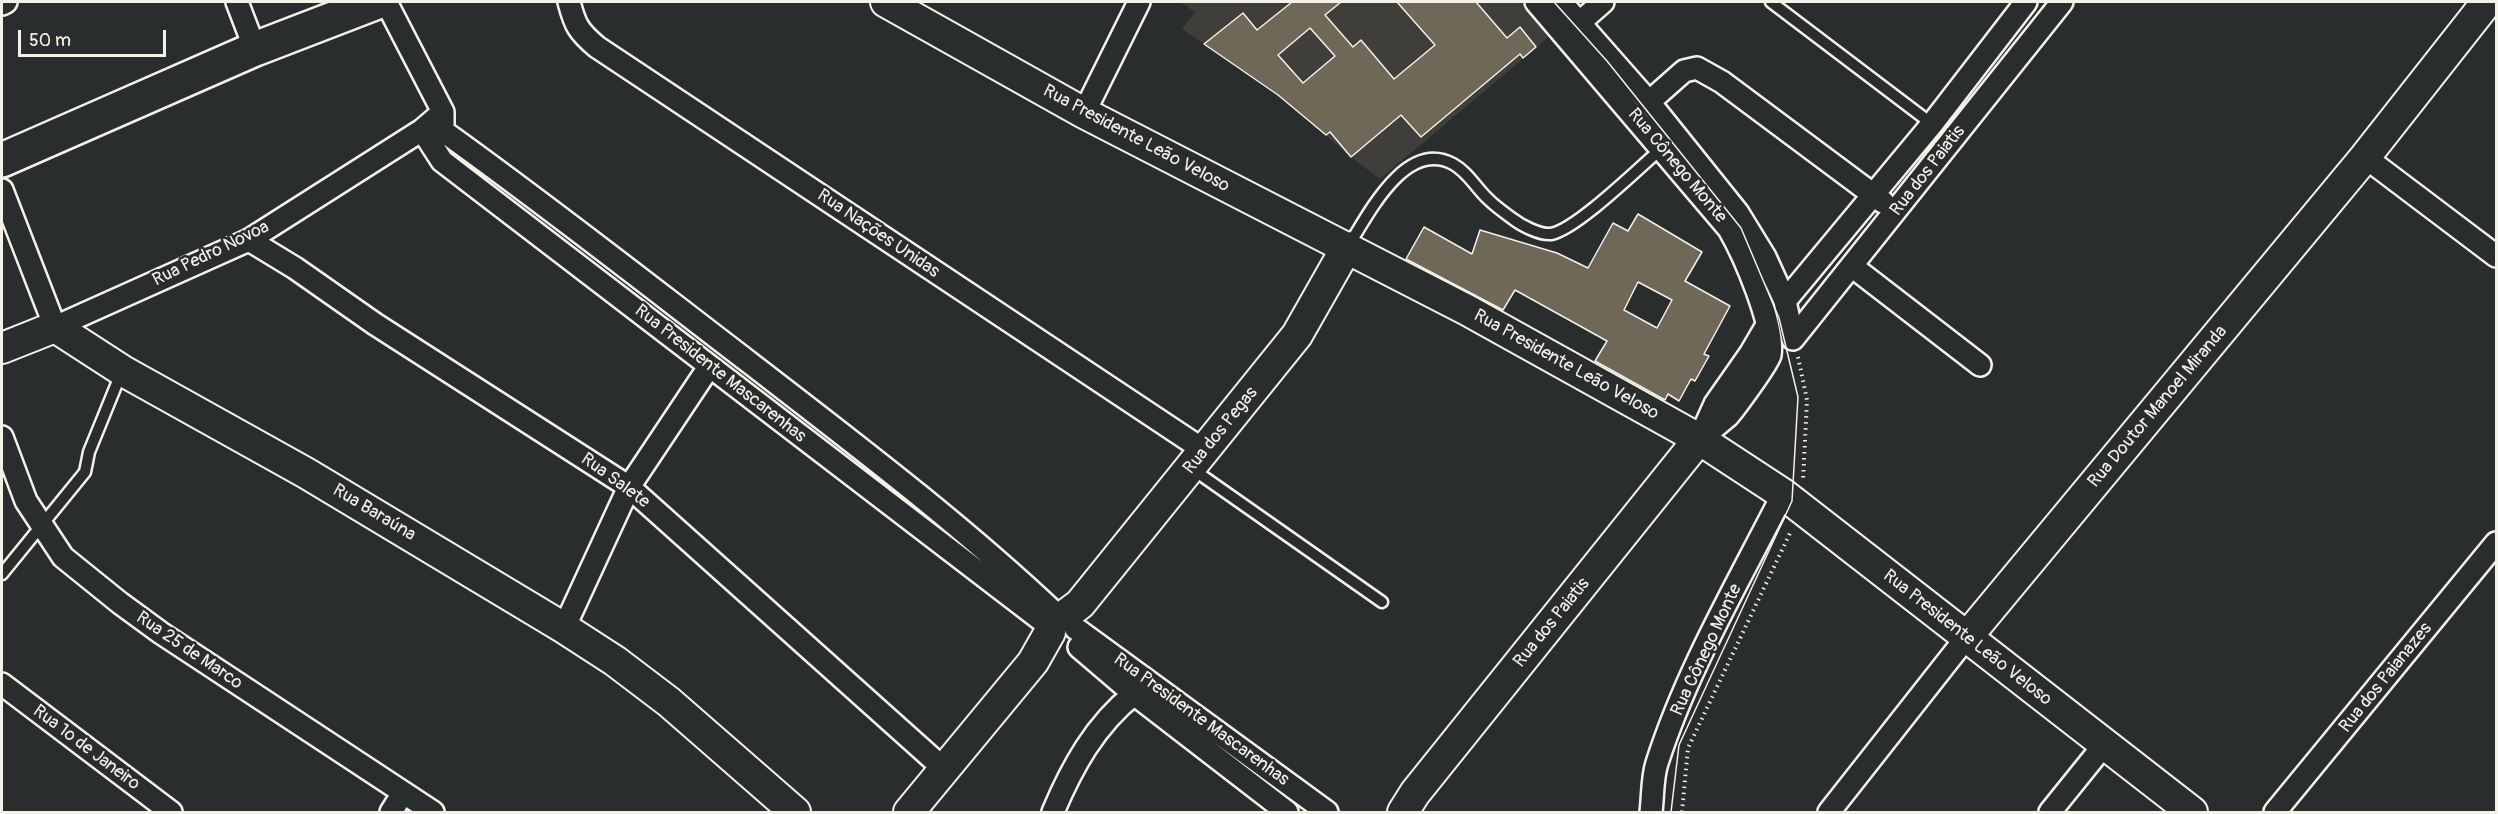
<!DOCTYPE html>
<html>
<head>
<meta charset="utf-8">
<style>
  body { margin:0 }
  #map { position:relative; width:2498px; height:814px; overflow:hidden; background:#2a2d2e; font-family:Pangolin,sans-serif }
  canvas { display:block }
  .frame { position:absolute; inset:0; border:3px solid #f4f1e8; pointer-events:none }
  .scale { position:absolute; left:18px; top:30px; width:148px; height:27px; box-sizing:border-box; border:3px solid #f4f1e8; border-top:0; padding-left:8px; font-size:18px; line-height:21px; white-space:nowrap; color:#f4f1e8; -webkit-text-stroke:4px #2a2d2e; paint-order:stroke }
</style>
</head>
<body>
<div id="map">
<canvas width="2498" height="814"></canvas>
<div class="frame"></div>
<div class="scale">50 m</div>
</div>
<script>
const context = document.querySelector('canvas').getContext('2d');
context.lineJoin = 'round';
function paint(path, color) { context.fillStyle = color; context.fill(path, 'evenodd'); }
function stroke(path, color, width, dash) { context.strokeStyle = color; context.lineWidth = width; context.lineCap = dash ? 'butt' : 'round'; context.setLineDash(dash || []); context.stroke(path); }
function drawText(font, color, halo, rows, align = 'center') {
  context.font = font + ' Pangolin,sans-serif'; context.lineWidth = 5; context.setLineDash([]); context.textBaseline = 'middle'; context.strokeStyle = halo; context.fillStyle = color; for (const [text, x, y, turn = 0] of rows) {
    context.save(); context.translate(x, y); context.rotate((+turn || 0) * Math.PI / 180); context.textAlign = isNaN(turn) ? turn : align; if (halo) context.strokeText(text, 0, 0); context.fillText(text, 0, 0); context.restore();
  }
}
paint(new Path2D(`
  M1180,2H1521L1550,36L1380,179L1351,157L1278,95L1182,29L1195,12Z`), '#3f3e3a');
const building = new Path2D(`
  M1292,2H1341L1325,15L1353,47L1361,40L1394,79L1435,45L1397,2H1476L1507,38L1520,27L1536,47L1523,58L1520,54L1421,137L1401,115L1351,157L1330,132L1326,135L1278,95L1204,44L1243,13L1257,30ZM1310,28L1335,56L1303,83L1278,55Z
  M1638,214L1702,252L1685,281L1730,306L1704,354L1709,356L1695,381L1691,379L1679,401L1668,394L1665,400L1595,361L1607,341L1515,290L1503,310L1406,259L1424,227L1472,254L1480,230L1557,253L1588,268L1613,223L1628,231ZM1638,282L1672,300L1657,328L1624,310Z`);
paint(building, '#6f6757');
stroke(building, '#f4f1e8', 1.5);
const lane = new Path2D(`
  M1771,2L1932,124
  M1349,245C1369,213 1406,139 1453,164C1468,172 1476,188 1488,199C1496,207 1505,213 1513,219C1522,226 1540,235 1551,234C1576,230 1640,167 1662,148
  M1191,468L1382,602
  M2,574L85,472L89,452L122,371`);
const street = new Path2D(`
  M237,2L255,49
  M386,2L443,112V124
  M569,2C575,25 578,31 597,47L1205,451
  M1536,2L1729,229C1744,255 1775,326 1770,355C1768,363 1735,408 1728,416C1719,424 1709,432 1699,439
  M1561,2L1649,102L1738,213L1765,257L1785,301L1793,339
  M2,4L6,2
  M1579,23L1603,2
  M1649,102L1684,71L1697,68L1722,82L1883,202
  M443,112L422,130L442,161L1049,626
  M1084,113L1139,2
  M443,131C548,206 648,285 750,363C855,444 962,525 1058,616
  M2365,157L2496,256
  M2,190L55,327L249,240L422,130H435
  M249,240L295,268L375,324L629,487L944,769
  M1853,267L1980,365
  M1785,301L1932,124L2026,2
  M1793,339L2062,2
  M1701,435L1715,404L1750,354L1767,325
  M2,437L26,501L63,557L120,603L161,633L433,812
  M564,628L629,487L709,367
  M1075,628L1327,812
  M1079,647L1134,694L1287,812
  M2,684L171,812
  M391,812L403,793
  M1053,812C1072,767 1095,725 1134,694
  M1651,812C1653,797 1652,778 1657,763C1687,669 1739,581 1783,494
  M1829,812L1966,638
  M2050,812L2104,745
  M2275,812L2496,543`);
const secondary = new Path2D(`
  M886,2L1084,113L1467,310L1699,439L1783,494L2192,812
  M2,348L55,327L123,371L306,473L564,628L615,661L669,702L795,812
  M1064,616L1080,604L1297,335L1347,247
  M1966,638L2365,157L2487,2
  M909,812L1033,662L1050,632
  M1403,812L1415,793L1699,439`);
const primary = new Path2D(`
  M2,160L255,49L377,2`);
stroke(lane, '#f4f1e8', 15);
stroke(street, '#f4f1e8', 26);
stroke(secondary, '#f4f1e8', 34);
stroke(primary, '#f4f1e8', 38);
stroke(new Path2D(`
  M1798,357L1807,400L1803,481
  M1682,812L1688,748L1791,531`), '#f4f1e8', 4, [1.5, 4.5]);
stroke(lane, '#2a2d2e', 10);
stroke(street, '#2a2d2e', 21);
stroke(secondary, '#2a2d2e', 30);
stroke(primary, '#2a2d2e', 33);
stroke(new Path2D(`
  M1554,2L1607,61L1741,228L1779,318L1798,397L1792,501L1679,745L1671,812`), '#f4f1e8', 1.5);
drawText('18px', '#f4f1e8', '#2a2d2e', [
  ["Rua Presidente Leão Veloso",1136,139,28],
  ["Rua Cônego Monte",1677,166,50],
  ["Rua dos Paiatis",1928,171,-52],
  ["Rua Nações Unidas",878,234,34],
  ["Rua Pedro Novoa",211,254,-26],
  ["Rua Presidente Leão Veloso",1566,365,29],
  ["Rua Presidente Mascarenhas",720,374,38],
  ["Rua Doutor Manoel Miranda",2158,407,-50],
  ["Rua dos Pegas",1221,431,-51],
  ["Rua Salete",615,481,36],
  ["Rua Baraúna",374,513,31],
  ["Rua dos Paiatis",1552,623,-51],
  ["Rua Presidente Leão Veloso",1967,638,38],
  ["Rua Cônego Monte",1707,650,-65],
  ["Rua 25 de Marco",189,651,34],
  ["Rua dos Paianazes",2386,678,-51],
  ["Rua Presidente Mascarenhas",1201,720,36],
  ["Rua 1º de Janeiro",86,748,37]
]);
</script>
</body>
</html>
